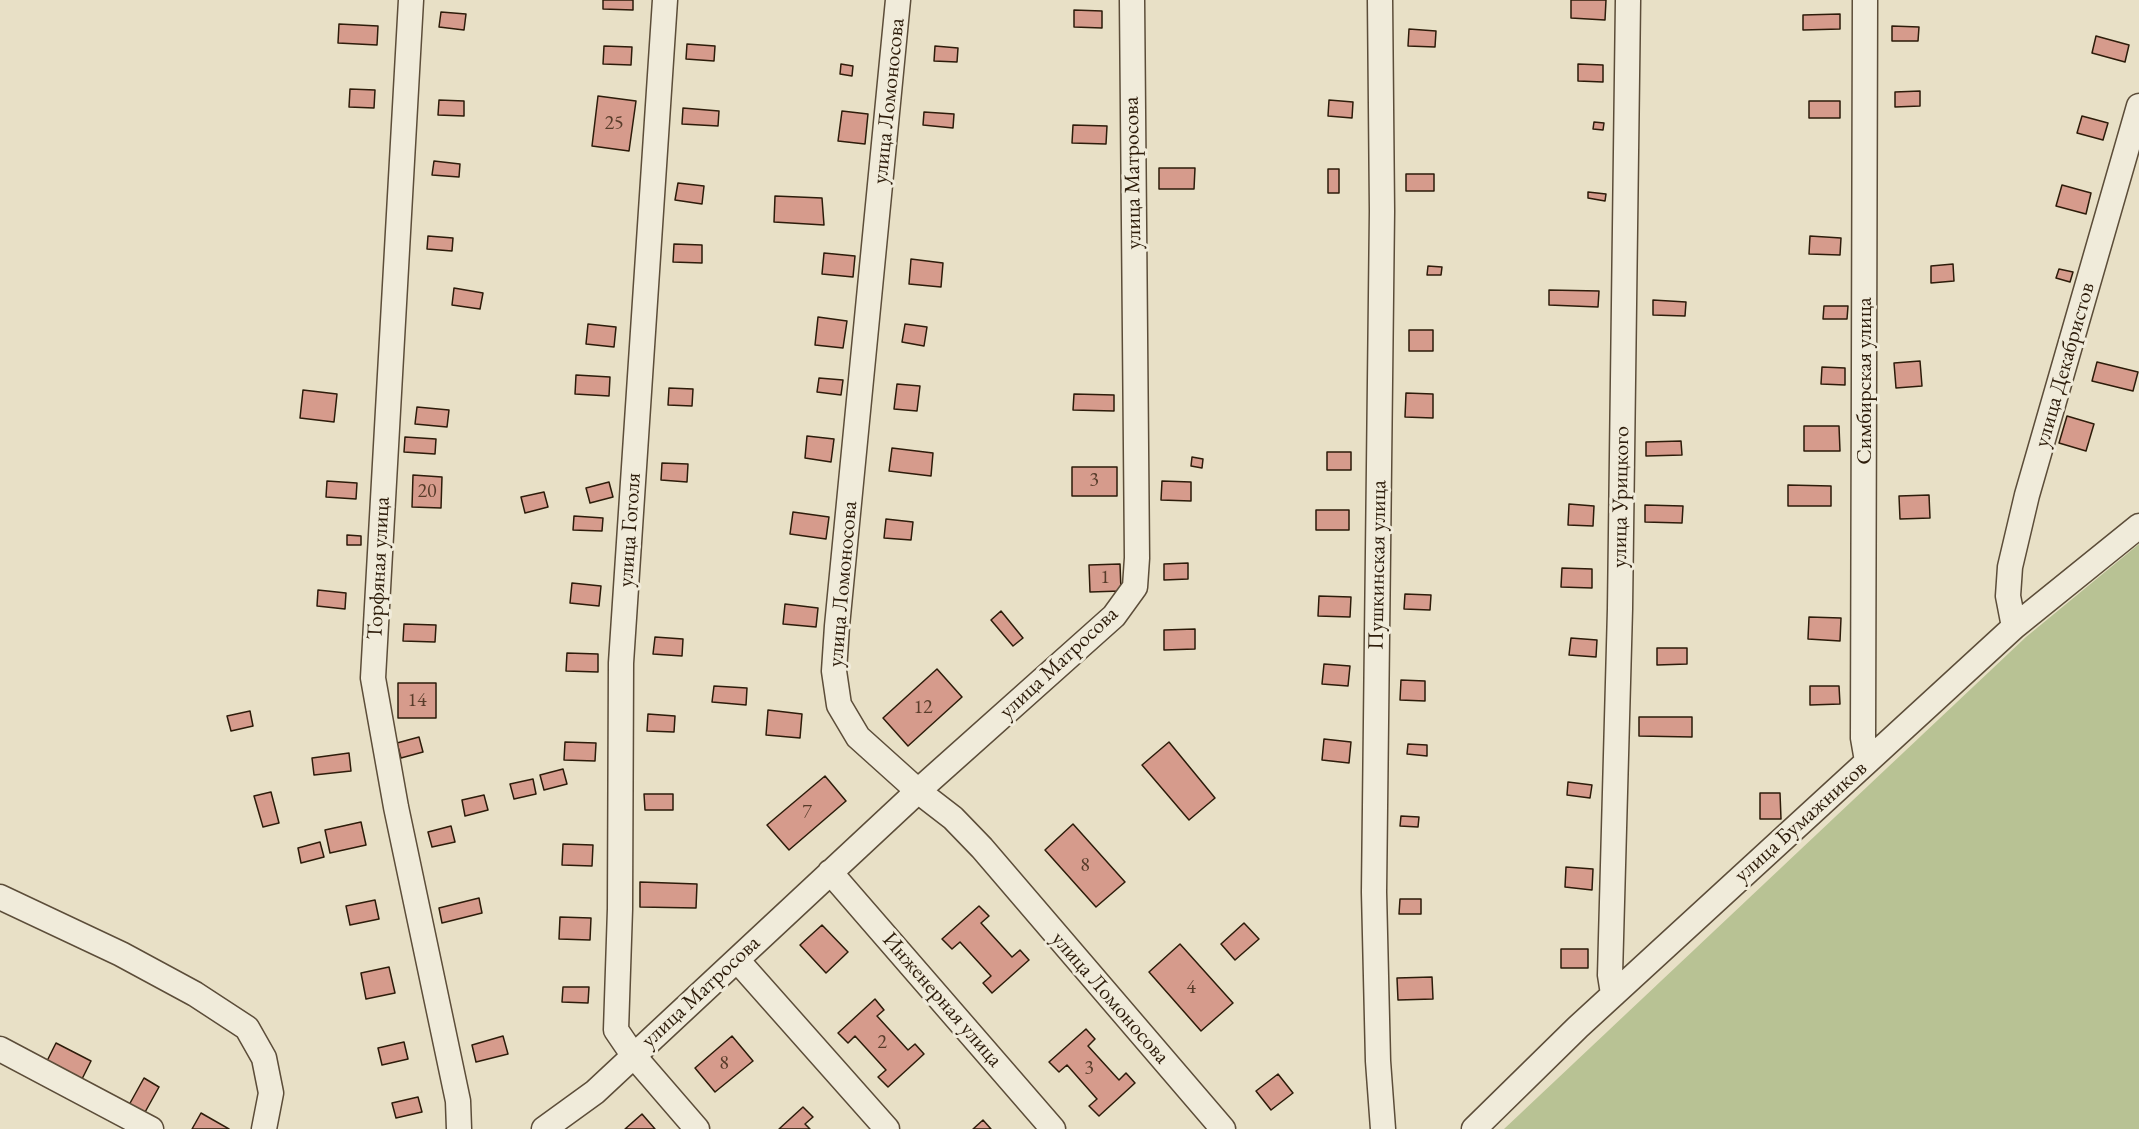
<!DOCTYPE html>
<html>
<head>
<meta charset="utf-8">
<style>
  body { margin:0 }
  canvas { display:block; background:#e8e0c6 }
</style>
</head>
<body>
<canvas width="2139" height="1129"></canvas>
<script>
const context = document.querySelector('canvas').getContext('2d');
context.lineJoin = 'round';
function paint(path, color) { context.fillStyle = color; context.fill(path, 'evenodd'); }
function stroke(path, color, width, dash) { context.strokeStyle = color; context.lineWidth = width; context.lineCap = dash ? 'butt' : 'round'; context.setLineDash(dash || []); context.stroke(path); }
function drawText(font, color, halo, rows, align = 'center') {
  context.font = font + ' "EB Garamond",serif'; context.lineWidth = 6; context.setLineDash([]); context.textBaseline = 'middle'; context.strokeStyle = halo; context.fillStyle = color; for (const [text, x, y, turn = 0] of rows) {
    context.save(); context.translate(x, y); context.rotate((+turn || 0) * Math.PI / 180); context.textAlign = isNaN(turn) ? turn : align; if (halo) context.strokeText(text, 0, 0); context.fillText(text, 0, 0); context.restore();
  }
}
paint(new Path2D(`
  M2139,544V1129H1504L2026,637Z`), '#b8c294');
const building = new Path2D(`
  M603,0H633V10L603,9Z
  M1571,0H1606L1605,20L1571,18Z
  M1074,10L1102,11V28L1074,27Z
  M441,12L466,14L464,30L439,27Z
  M1840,14V29L1803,30V15Z
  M339,24L378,26L377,45L338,43Z
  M1892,26L1919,27L1918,41H1892Z
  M1409,29L1436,31L1435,47L1408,46Z
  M2096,36L2129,45L2125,62L2092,53Z
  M687,44L715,46L714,61L686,59Z
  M604,46L632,47L631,65L603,64Z
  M935,46L958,48L957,62L934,61Z
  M841,64L853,66L852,76L840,74Z
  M1578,64L1603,65V82L1578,81Z
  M350,89L375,90L374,108L349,107Z
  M1920,91V106L1895,107V92Z
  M598,96L636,101L629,151L592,146Z
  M439,100L464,101V116L438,115Z
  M1329,100L1353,102L1352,118L1328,116Z
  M1809,101H1840V118H1809Z
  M683,108L719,111L718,126L682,124Z
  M842,111L868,114L865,144L838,141Z
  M924,112L954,114L953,128L923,125Z
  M2082,116L2108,123L2103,140L2077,133Z
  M1594,122L1604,123L1603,130L1593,129Z
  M1073,125L1107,126L1106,144L1072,143Z
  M434,161L460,164L459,177L432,175Z
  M1159,168H1195L1194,189H1159Z
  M1328,169H1339V193H1328Z
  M1406,174H1434V191H1406Z
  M678,183L704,186L702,204L675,200Z
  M2062,185L2091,193L2086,214L2056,206Z
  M1588,192L1606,194L1605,201L1588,198Z
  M775,196L822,198L824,225L774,222Z
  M428,236L453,238L452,251L427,249Z
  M1810,236L1841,238L1840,255L1809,254Z
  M674,244L702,245V263L673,262Z
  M824,253L855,256L853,277L822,274Z
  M911,259L943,263L941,287L909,284Z
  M1953,264L1954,281L1931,283V266Z
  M1428,266L1442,267L1441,275H1427Z
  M2059,269L2073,272L2070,282L2056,278Z
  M454,288L483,293L480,309L452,305Z
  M1549,290L1599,291L1598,307L1549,305Z
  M1653,300L1686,302L1685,316L1653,315Z
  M1824,306H1848L1847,319H1823Z
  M818,317L847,321L843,348L815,345Z
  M588,324L616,327L614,347L586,344Z
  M905,324L927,327L924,346L902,342Z
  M1409,330H1433V351H1409Z
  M1920,361L1922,386L1896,388L1894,363Z
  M2097,362L2138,372L2133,391L2092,381Z
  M1822,367L1845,368V385L1821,384Z
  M576,375L610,377L609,396L575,394Z
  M819,378L843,380L841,395L817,392Z
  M897,384L920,386L917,411L894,409Z
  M669,388L693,389L692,406L668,405Z
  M303,390L337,394L334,422L300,418Z
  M1406,393L1433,394V418L1405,417Z
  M1074,394L1114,395V411L1073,410Z
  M417,407L449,410L447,427L415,424Z
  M2067,416L2094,424L2086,451L2059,443Z
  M1804,426H1839L1840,451H1804Z
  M807,436L834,439L831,462L805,458Z
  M405,437L436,439L435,454L404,452Z
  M1681,441L1682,455L1646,456V442Z
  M892,448L933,453L931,476L889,471Z
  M1327,452H1351V470H1327Z
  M1192,457L1203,459L1202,468L1191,466Z
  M662,463L688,464L687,482L661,480Z
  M1072,467H1117V496H1072Z
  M413,475L442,477L441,508L412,507Z
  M327,481L357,483L356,499L326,497Z
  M1162,481L1191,482V501L1161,500Z
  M609,482L613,497L590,503L586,488Z
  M1788,485L1831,486V506H1788Z
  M544,492L548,507L525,513L521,497Z
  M1929,495L1930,518L1900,519L1899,496Z
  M1569,504L1594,506L1593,526L1568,525Z
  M1645,505L1683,506L1682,523L1645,522Z
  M1316,510H1349V530H1316Z
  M793,512L829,517L826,539L790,534Z
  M574,516L603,518L602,531L573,530Z
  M886,519L913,522L911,540L884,538Z
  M347,535L361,536V545H347Z
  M1188,563V579L1164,580V564Z
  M1120,564L1121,591L1090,592L1089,565Z
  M1562,568L1592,569V588L1561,587Z
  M572,583L601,586L599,606L570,603Z
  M318,590L346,593L345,609L317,606Z
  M1405,594L1431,595L1430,610L1404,609Z
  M1319,596L1351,597L1350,617L1318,616Z
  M785,604L818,608L816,627L783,624Z
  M1001,611L1023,638L1013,646L991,620Z
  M1809,617L1841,618L1840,641L1808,639Z
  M404,624L436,625L435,642L403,641Z
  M1195,629V649L1164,650V630Z
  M655,637L683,639L682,656L653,654Z
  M1571,638L1597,640L1596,657L1569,655Z
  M1657,648H1687V664L1657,665Z
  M567,653L598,654V672L566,671Z
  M1324,664L1350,666L1348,686L1322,684Z
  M937,669L962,697L908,746L883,718Z
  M1401,680L1425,681V701L1400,700Z
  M398,683H436V718H398Z
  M714,686L747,688L746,705L712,702Z
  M1810,686H1839L1840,704L1810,705Z
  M768,710L802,714L800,738L766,735Z
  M250,711L253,726L231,731L227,716Z
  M648,714L675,716L674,732L647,731Z
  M1639,717H1692V737L1639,736Z
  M419,737L423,752L401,758L397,743Z
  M1324,739L1351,742L1349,763L1322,760Z
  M565,742L596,743L595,761L564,760Z
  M1169,742L1215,798L1189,820L1142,765Z
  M1408,744L1427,745V756L1407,754Z
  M349,753L351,771L314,775L312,758Z
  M563,769L567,784L544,790L540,775Z
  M825,776L846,801L789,850L767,825Z
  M533,779L536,794L514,799L510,784Z
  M1568,782L1592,785L1590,798L1567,795Z
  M271,792L279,823L263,827L254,796Z
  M1760,793H1780L1781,819H1760Z
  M644,794H673V810H645Z
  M484,795L488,810L465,816L462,800Z
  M1401,816L1419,817L1418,827L1400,826Z
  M361,822L366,845L330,853L325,830Z
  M1073,824L1125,882L1096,907L1045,850Z
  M451,826L455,842L432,847L428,832Z
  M320,842L324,857L301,863L298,848Z
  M563,844L593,845L592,866L562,865Z
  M1566,867L1593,869L1592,890L1565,887Z
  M640,882L697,884L696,908L640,907Z
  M479,898L482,913L442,923L439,908Z
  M1400,899H1421V914H1399Z
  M375,900L379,919L350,925L346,906Z
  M979,906L989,916L981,923L1012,957L1020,950L1029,960L992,993L983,983L991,976L960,942L952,949L942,939Z
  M560,917L591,918L590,940L559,939Z
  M1244,923L1259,939L1235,960L1221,944Z
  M822,925L848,952L826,973L800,945Z
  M1180,944L1233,1003L1201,1031L1149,972Z
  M1561,949H1588V968H1561Z
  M389,967L395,993L366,999L361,973Z
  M1432,977L1433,999L1398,1000L1397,978Z
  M563,987H589L588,1003L562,1002Z
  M875,999L884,1010L877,1016L908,1050L915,1044L924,1054L888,1087L878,1077L886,1070L855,1036L848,1043L838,1033Z
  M1086,1029L1095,1039L1088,1046L1119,1080L1126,1073L1135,1083L1099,1116L1089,1106L1097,1099L1067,1065L1059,1072L1049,1062Z
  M503,1036L508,1054L476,1062L472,1045Z
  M732,1036L753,1061L715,1092L695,1068Z
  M404,1042L408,1059L382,1065L378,1048Z
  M56,1043L91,1061L82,1079L47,1061Z
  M1278,1074L1293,1093L1271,1110L1256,1091Z
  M144,1078L159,1087L144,1114L129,1105Z
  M418,1097L422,1112L396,1118L392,1103Z
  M803,1107L813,1117L805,1124L810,1129H779Z
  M201,1113L229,1129H192Z
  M642,1114L655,1129H625Z
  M983,1120L991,1129H973Z`);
paint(building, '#d69b8c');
stroke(building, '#2d1c0a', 1.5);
const minor = new Path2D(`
  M411,0L373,678L396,807L458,1101L459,1129
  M665,0L621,663L620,909L616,1030L633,1055L697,1129
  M898,0L837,626L834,671L839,705L858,737L918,791L953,818L982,848L1223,1129
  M1380,0L1382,211L1374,892L1378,1061L1383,1129
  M1865,0L1863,738L1867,761
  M2014,627L2008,596L2010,567L2027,495L2139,106
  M830,872L1053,1129
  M0,897L121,954L195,994L247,1028L264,1058L271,1093L264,1129
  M737,960L887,1129
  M1613,994L1610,975L1620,609L1628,0
  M0,1049L151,1129
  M544,1129L595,1092L918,791L1114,616L1135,587L1137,558L1132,0
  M1474,1129L1578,1027L2014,627L2139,526`);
stroke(minor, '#5c4d39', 27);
stroke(minor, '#f0ebda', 24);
drawText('20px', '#573c2a', null, [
  ["25",614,124],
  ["3",1094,481],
  ["20",427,492],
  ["1",1105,578],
  ["14",417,701],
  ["12",923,708],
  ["7",807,813],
  ["8",1085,866],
  ["4",1191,988],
  ["2",882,1043],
  ["8",724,1064],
  ["3",1089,1069]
]);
drawText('22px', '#2d1c0a', '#f0ebda', [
  ["улица Ломоносова",889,101,-84],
  ["улица Матросова",1133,173,-91],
  ["улица Декабристов",2065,365,-74],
  ["Симбирская улица",1865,381,-90],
  ["улица Урицкого",1621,497,-89],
  ["улица Гоголя",630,530,-86],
  ["Пушкинская улица",1378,565,-89],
  ["Торфяная улица",379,568,-87],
  ["улица Ломоносова",843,584,-85],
  ["улица Матросова",1059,663,-43],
  ["улица Бумажников",1801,822,-42],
  ["улица Матросова",701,992,-43],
  ["улица Ломоносова",1110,998,49],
  ["Инженерная улица",942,1000,49]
]);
</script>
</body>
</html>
